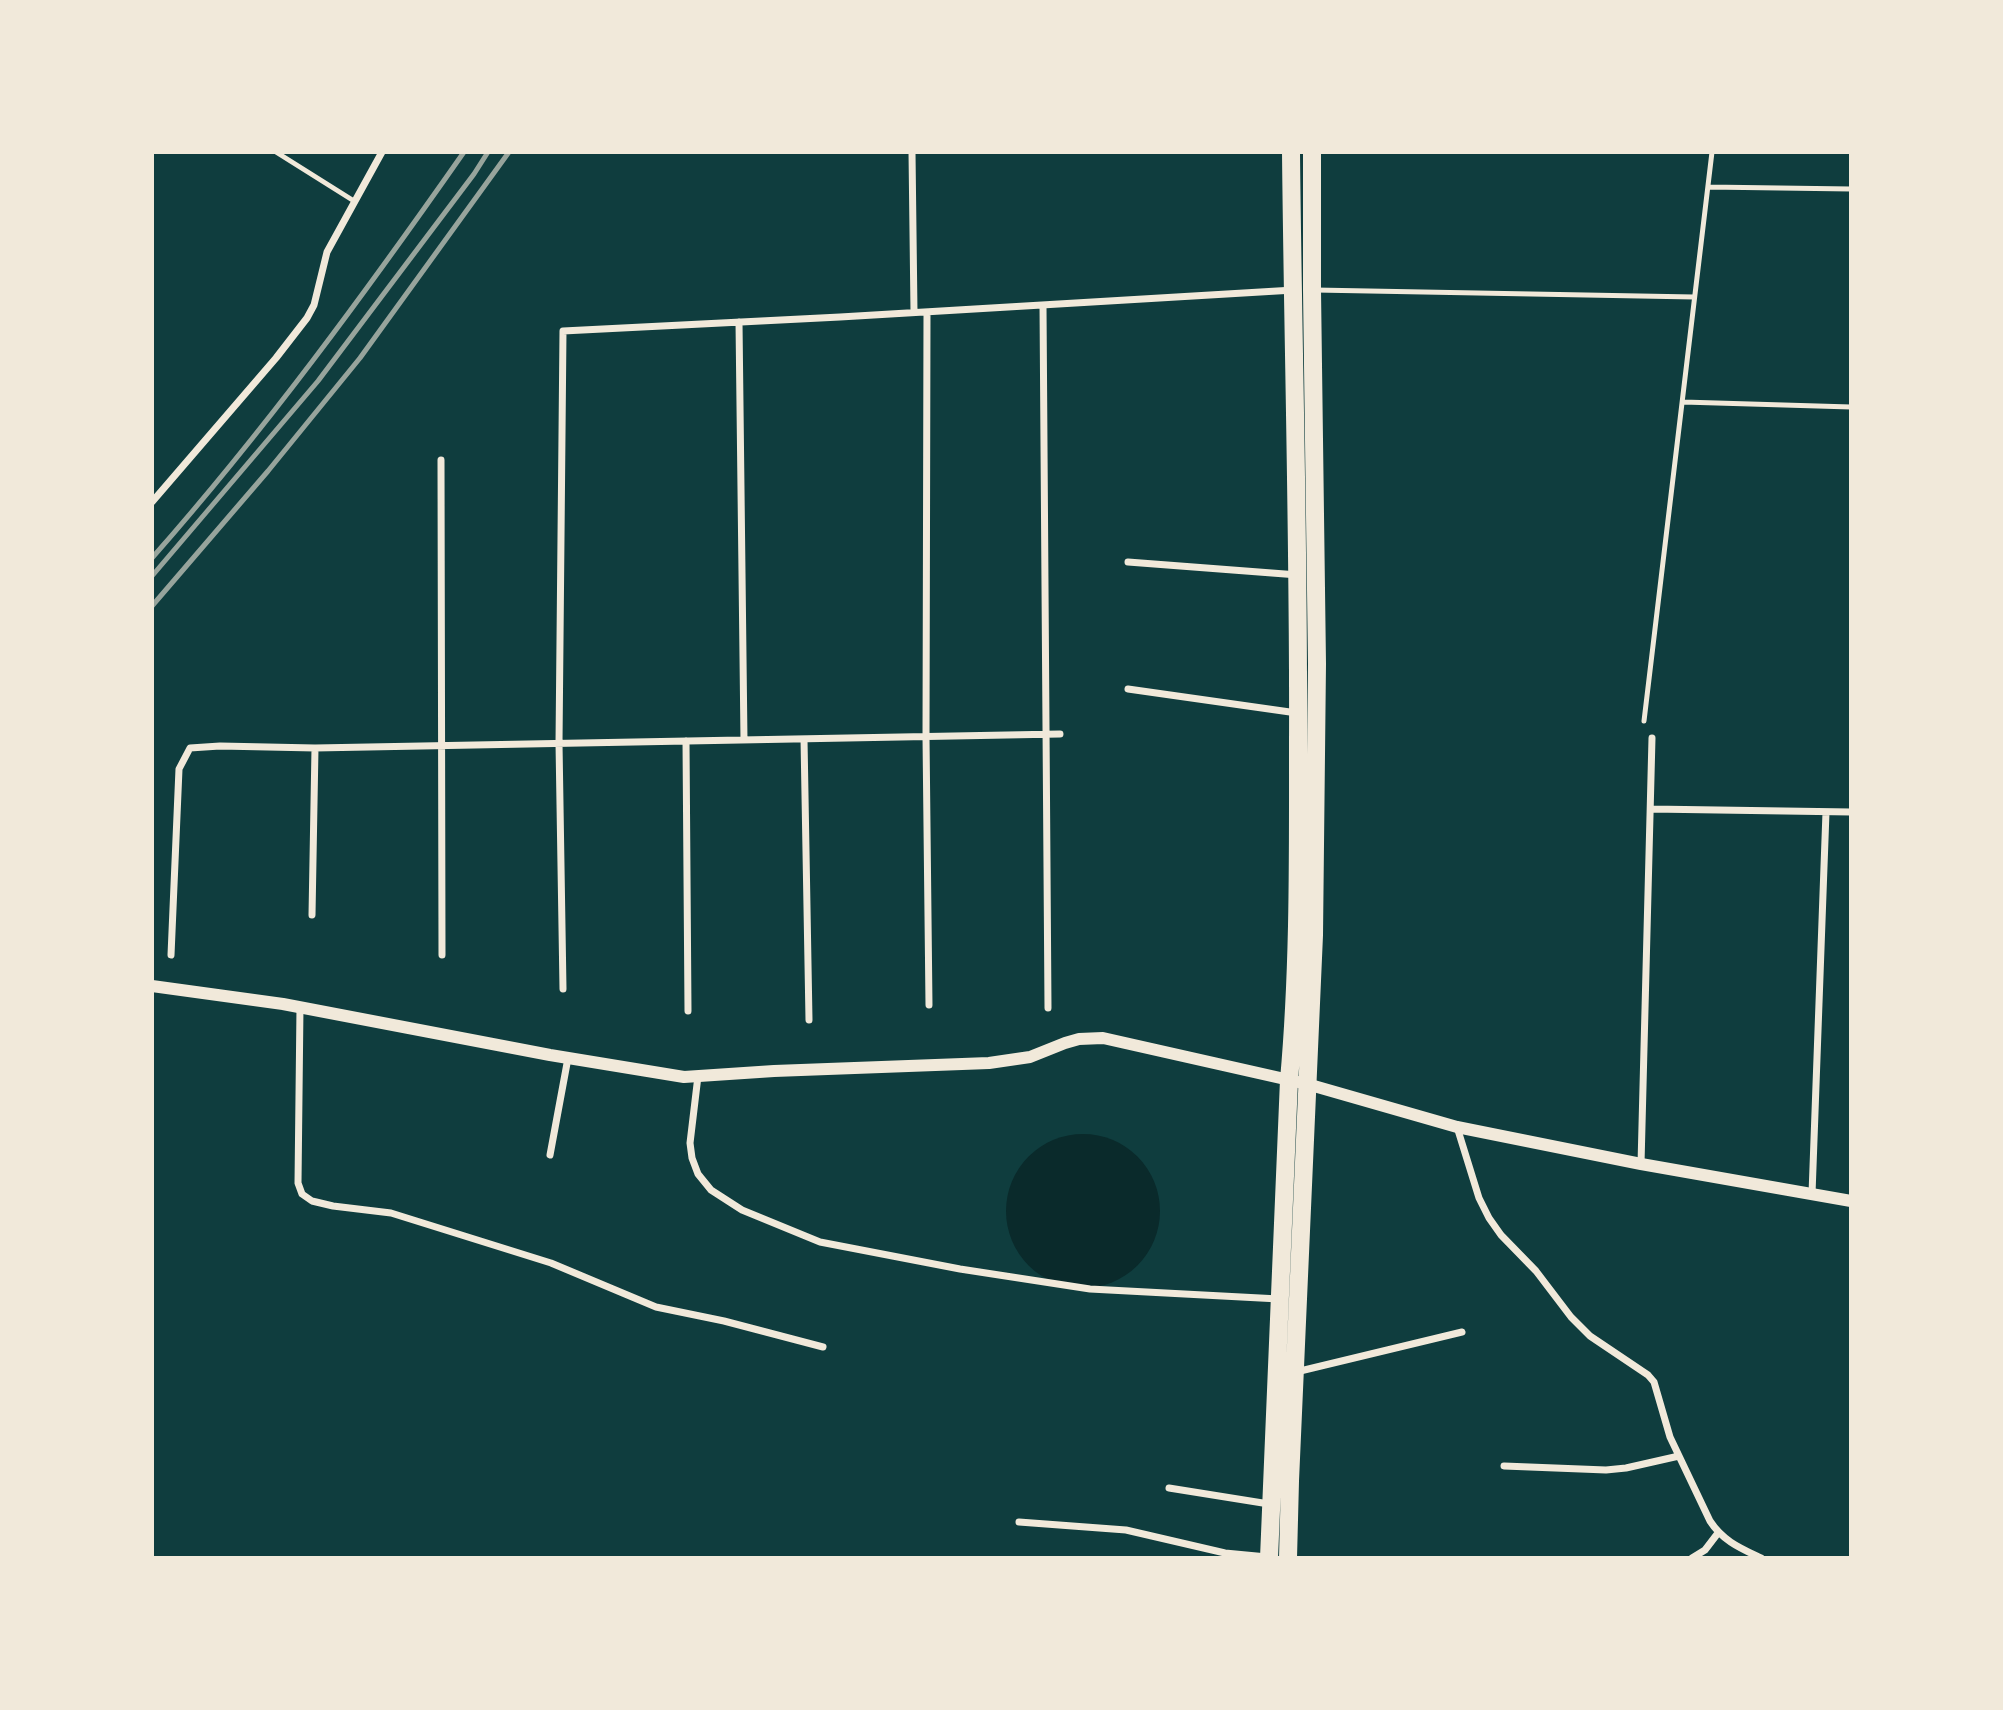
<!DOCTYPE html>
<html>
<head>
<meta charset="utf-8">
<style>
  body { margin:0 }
  #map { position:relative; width:2003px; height:1710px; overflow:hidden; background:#0f3d3e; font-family:Signika,sans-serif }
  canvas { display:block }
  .frame { position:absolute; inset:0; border:154px solid #f1e9da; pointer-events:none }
</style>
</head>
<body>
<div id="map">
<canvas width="2003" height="1710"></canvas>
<div class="frame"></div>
</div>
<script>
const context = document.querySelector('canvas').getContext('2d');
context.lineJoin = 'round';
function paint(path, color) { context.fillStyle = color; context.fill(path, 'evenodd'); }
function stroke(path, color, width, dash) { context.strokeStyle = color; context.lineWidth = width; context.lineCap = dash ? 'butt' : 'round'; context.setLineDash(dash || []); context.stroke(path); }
paint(new Path2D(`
  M1006 1211a77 77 0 1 1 154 0a77 77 0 1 1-154 0Z`), '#0a2a2b');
stroke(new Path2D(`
  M276,152L354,201
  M1708,187L1851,189
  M1315,290L1694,297
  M1683,402L1851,407
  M1644,721L1712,152`), '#f1e9da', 5);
stroke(new Path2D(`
  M912,152L914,312
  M1043,305L1048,1008
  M927,312L926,737L929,1005
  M739,322L744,740
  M441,460L442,955
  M152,502L276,358L307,318L314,305L327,252L382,152
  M1128,562L1298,575
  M1128,689L1297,713
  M804,739L809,1020
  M686,741L688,1011
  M315,748L1060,734
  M1651,809L1851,812
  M171,955L179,769L190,748L220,746L315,748L312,915
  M563,989L559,743L563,331L840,317L1294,290
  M300,1007L298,1183L302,1194L312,1201L333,1206L391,1213L551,1263L656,1307L724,1321L823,1347
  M698,1076L690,1143L692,1158L698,1174L711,1190L742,1210L820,1242L960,1269L1090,1289L1279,1299
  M1457,1127L1479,1198L1489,1218L1501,1235L1536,1271L1571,1317L1590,1336L1648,1375L1654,1382L1670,1437L1710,1521C1723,1541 1740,1548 1761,1558
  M550,1155L568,1058
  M1641,1164L1652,738
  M1812,1194L1826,812
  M1296,1372L1462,1332
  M1504,1466L1606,1470L1626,1468L1679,1456
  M1169,1488L1269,1504
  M1019,1522L1126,1530L1225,1553L1267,1557
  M1692,1558L1705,1550L1718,1533`), '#f1e9da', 7);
stroke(new Path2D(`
  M152,986L283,1004L550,1055L684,1077L774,1071L989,1063L1030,1057L1065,1043L1079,1039L1103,1038L1307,1084L1457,1127L1641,1164L1851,1201`), '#f1e9da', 12);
stroke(new Path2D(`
  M1269,1558L1289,1080C1299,969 1298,857 1298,746C1299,548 1293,350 1291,152
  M1288,1558L1290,1481L1314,935L1317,664L1312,290V152`), '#f1e9da', 18);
stroke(new Path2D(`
  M152,558C265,430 366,292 464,152
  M152,576L318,381L474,174L488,152
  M152,606L268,471L360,358L509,152`), '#97a49c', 5);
</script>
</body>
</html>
